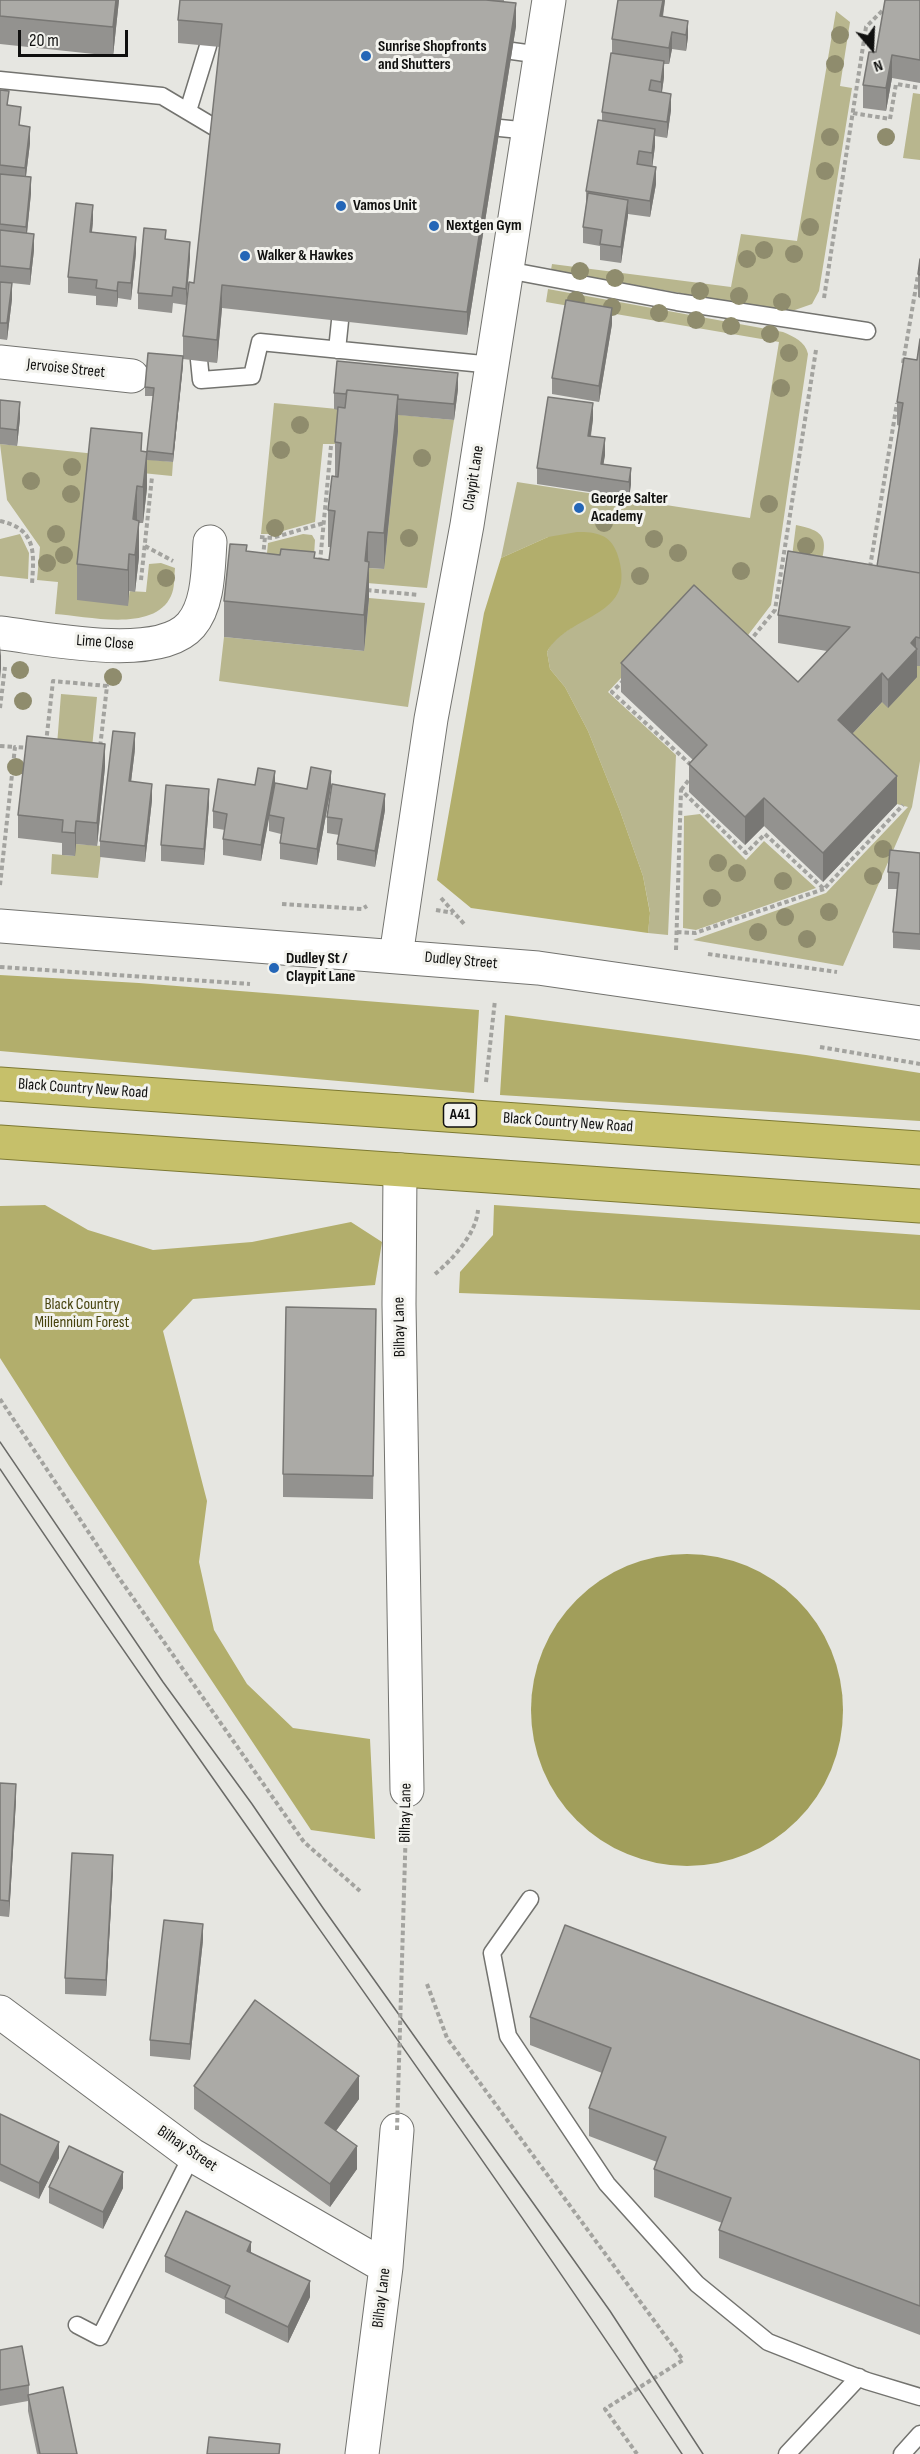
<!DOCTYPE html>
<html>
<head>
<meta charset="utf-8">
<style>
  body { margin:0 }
  #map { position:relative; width:920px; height:2454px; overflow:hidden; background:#e6e6e1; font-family:"Sofia Sans Condensed",sans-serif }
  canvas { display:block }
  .north { position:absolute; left:842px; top:18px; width:60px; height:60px; -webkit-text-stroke:4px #f3f3ee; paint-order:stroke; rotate:161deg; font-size:16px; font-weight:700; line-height:24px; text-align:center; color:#10100f }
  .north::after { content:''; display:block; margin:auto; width:21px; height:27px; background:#10100f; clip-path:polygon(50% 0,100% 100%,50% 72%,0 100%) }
  .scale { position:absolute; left:18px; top:30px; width:110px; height:27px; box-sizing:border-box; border:3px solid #10100f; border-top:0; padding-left:8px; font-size:18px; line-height:21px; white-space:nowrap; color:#10100f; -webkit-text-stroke:4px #f3f3ee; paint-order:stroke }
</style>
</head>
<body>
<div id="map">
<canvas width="920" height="2454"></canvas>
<div class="north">N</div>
<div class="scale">20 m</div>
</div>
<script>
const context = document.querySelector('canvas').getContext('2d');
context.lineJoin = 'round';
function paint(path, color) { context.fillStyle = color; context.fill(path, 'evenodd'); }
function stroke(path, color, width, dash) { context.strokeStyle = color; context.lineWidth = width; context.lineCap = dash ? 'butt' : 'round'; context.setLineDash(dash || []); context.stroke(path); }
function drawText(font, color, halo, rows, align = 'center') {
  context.font = font + ' "Sofia Sans Condensed",sans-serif'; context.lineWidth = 6; context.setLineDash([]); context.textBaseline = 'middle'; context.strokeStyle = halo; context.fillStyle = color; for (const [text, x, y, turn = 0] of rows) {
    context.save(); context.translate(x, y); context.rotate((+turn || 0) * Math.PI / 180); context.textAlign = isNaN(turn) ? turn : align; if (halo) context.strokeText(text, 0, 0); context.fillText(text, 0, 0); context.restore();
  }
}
paint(new Path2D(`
  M836,11L850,22L840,86L852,88L819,291L812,304L792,311L769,309L551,270L552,264L731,287L741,234L797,241Z
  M913,93L920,94V160L903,158Z
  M548,289L783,332C794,337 805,341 808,354L771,605L742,643L693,600L608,692L676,755L668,935L648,933L650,912L643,876L620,811L588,731L565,687L550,669L547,652L554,639L571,628L548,537L501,558L517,482L750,518L779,342L546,302Z
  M274,403L454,420L427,588L367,583L368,568L384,569L398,431L338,444H323L315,522L272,534H261Z
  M0,444L173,462L172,476L142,473V469L128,606L129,591L146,592L149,564L161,563L175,568C174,577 175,588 171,596C154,633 87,616 55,614L58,582L37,580L40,547L7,500Z
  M796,525C834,532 824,545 819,576L790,572Z
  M20,534L29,553L28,579L0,576V539Z
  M303,534L312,535L315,540L313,572L265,573L268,543Z
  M369,598L425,603L408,707L219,681L224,637L364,651Z
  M916,666H920V761L912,807L843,966L693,940L826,893L908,807L897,804L838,749Z
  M61,694L97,697L92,748L57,745Z
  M700,814L746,860L764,841L816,888L696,930L683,928L684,816Z
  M76,844L102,846L98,878L51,874L52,854L74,856Z`), '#b8b68e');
paint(new Path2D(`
  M577,532C596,532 610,534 617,553C640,619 569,612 547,652L550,669L565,687L588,731L620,811L643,876L650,913L648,933L471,908L437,880L484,613L501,558L548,537Z
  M0,975L139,983L479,1010L474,1093L0,1051Z
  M505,1015L806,1055L920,1073V1121L500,1095Z
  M45,1205L88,1230L153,1250L252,1242L351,1222L382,1242L375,1285L193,1299L163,1331L207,1501L199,1562L214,1630L247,1684L293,1728L370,1739L375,1839L311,1830L69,1466L0,1358V1206Z
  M494,1205L920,1235V1310L459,1293L460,1272L493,1235Z`), '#b2ae6c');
paint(new Path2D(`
  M531 1710a156 156 0 1 1 312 0a156 156 0 1 1-312 0Z`), '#a19e5b');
const service = new Path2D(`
  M512,51L541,55
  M0,80L162,96L214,127
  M188,111L208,46
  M500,128L530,131
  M507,270L677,302L867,331
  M337,350L340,321
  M199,360L201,380L252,376L260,342L493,365
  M530,1899L492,1953L508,2036L607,2184L697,2284L768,2342L867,2381L920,2397
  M77,2325L100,2337L192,2155
  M787,2454L859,2377
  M902,2454L920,2434`);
const minor = new Path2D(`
  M0,362L132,376
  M0,633C46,638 158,663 191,625C209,604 208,568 210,542
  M400,1170L399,1304L407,1790
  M0,2012L192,2155L386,2267
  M362,2454L386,2267L397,2130`);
const tertiary = new Path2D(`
  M0,926L538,968L920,1023
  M396,956L431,719L467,525L549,0`);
const trunk = new Path2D(`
  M0,1084L920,1148
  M0,1142L920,1206`);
stroke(service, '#73736f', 19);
stroke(minor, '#73736f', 35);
stroke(tertiary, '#73736f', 35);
stroke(trunk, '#7d7932', 35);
stroke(new Path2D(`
  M853,113L890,119L896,84L920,88
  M824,298L866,27L885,8
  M903,363L918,275
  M0,521C37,529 34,553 32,584
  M260,537L272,538L324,523
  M145,546L173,561
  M263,557L265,537
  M320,562L331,446
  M870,567L897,403
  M141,580L152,477
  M367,590L419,595
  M749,642L775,610L816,350
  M624,680L612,692L691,765
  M0,708L5,667
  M46,743L53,681L107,686L100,748
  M0,746L15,747
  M681,790L692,776
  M0,885L15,747L29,748
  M441,898L465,925
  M282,904L362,909L367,906
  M436,910L453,913
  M677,932L695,933L824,889
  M676,950L681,790L746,853L765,834L824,889L903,805
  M708,954L837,972
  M0,967L250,984
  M820,1047L920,1064
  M486,1082L495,1000
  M435,1274C453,1259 476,1234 478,1210
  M0,1399L117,1575L304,1842L360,1891
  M427,1984L447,2038L683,2360L605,2409L637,2454`), '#a3a39f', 4, [4.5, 3]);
stroke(service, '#fff', 16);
stroke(minor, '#fff', 33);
stroke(tertiary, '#fff', 33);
stroke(trunk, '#c6c06a', 33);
stroke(new Path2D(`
  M0,1442L163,1682L252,1804L323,1908L610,2311L703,2454
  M0,1469C222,1801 462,2120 682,2454`), '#6a6a67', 1.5);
stroke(new Path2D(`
  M397,2130L407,1790`), '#a3a39f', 4, [4.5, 3]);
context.fillStyle = '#8f8c6d';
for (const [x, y] of [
  [840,35],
  [835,64],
  [830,137],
  [886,137],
  [825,171],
  [810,227],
  [764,250],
  [794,254],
  [747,259],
  [580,271],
  [615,278],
  [700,291],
  [739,296],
  [576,300],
  [782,302],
  [612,307],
  [659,313],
  [696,320],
  [731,326],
  [770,334],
  [789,353],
  [781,388],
  [300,425],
  [281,450],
  [422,458],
  [72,467],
  [31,481],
  [71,494],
  [769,504],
  [604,523],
  [275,528],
  [56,534],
  [409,538],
  [654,539],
  [806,546],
  [678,553],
  [64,555],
  [47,563],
  [741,571],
  [640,576],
  [166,578],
  [20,670],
  [113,677],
  [23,701],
  [16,767],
  [883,849],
  [718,863],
  [737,873],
  [873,876],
  [783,881],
  [712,898],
  [829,912],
  [785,917],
  [758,932],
  [807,939]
]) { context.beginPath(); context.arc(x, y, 9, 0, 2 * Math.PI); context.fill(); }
paint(new Path2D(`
  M0,0H119L113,56L0,44Z
  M180,0H504V2L516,26L467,335L222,308L217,363L183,359V336L194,283L220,47L178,43V20Z
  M665,0L663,17L688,21V37L686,51L672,49L669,64H664V77L662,92L671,110L667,138L655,136V146L652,167L656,184L650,217L628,214L621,263L600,260V246L583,243V227L586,205V191L602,121V112L612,53V39Z
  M920,0V83L892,78L886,111L863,108V85L876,52Z
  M0,90L30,143L26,176L31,193L27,233L34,250L30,285L12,283V299L7,340L0,339Z
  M93,221L92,232L136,253L131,300L118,298L117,307L96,305V296L68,293V277Z
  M166,240L190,258L186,305L173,303L172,313L138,309V293Z
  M920,259V298L918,297V274Z
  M612,324L599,402L552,394V378Z
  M920,339V666H917V677L888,708L882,702L852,734L897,804L823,882L764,826L745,845L689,792V764L693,760L621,692V663L798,682L827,651L778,643V615L877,566L900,426L897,425V402L917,360Z
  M183,365L173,462L147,460V451L153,396H145V387Z
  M458,389L454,420L398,415V431L384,569L369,568V598L364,651L224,637V601L247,552L329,560L331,547H328V510L335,476V442L338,410L334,409V393Z
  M0,400L20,418L17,446L0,444Z
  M593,419L591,436L605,455L603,464L631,468V484L629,498L537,484V468Z
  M142,452L147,488L143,523H139V557L135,592L129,591L128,606L77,600V564Z
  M135,749L131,782L152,800L145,862L100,857V841Z
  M105,767L97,846L76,844L75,856L62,855V843L18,838V815Z
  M275,783L307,789L331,787L317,865L280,859V843L281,834L269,831V816L261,861L223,855V839L225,830L213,828V811L255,785Z
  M209,805L204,865L161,861V845Z
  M385,810L375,867L337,860V844L339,835L327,833V817Z
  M920,853V950L893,948V932L897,889H888V872Z
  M376,1309L373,1499L283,1497V1474Z
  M0,1783L16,1800L9,1917L0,1916Z
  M113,1871L106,1996L65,1994V1978Z
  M203,1940L190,2060L150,2056V2040Z
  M530,2017L920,2060V2335L719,2258V2230L722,2223L654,2197V2169L657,2162L589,2136V2108L602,2073L530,2045Z
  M194,2086L359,2099L336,2131L357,2169L330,2207L194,2109Z
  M0,2114L59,2158L39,2199L0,2181Z
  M49,2187L123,2188L103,2229L49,2203Z
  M251,2252L310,2297L288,2343L225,2313V2300L165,2272V2256Z
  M0,2350L29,2385V2395L77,2454H37L28,2411V2401L0,2406Z`), '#93928f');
paint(new Path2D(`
  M116,0H119L113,56V27Z
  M663,0H665L660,33V16Z
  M516,3V26L467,335V312Z
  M688,21V37L686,51V35Z
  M672,32V49L669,64V48Z
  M892,55V78L886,111V88Z
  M664,61V77L661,98V82Z
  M671,94V110L667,138V122Z
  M30,127V143L25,184V168Z
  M655,129V146L652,169V153Z
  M656,167V184L650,217V201Z
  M31,177V193L26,243V227Z
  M628,200V216L621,263V247Z
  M93,205V221L90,248V232Z
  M34,234V250L30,285V269Z
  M136,237V253L131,300V283Z
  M190,242V258L186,305V289Z
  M118,282V298L117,307V291Z
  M12,283V299L7,340V323Z
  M222,285V308L217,363V340Z
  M612,308V324L599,402V386Z
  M183,356V365L173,462V454Z
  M458,373V389L454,420V404Z
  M398,395V431L384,569V533Z
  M20,402V418L17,446V430Z
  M593,403V419L588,452V436Z
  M605,438V455L601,480V464Z
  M147,452V488L143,523V487Z
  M631,468V484L629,498V482Z
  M137,486V523L133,556V519Z
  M139,521V557L135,592V555Z
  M368,532V568L365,561Z
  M129,554V591L128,606V570Z
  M369,562V598L364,651V615Z
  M916,637V651L917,649V677L888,708V680L911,643Z
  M1,646V669L0,679V656Z
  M882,673V702L838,749V720Z
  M135,733V749L129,798V781Z
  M105,744V767L97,846V823Z
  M275,771V787L261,861V845Z
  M331,771V787L317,865V849Z
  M897,776V804L823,882V853Z
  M152,784V800L145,862V846Z
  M209,789V805L204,865V849Z
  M385,794V810L375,867V851Z
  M764,798V826L745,845V817Z
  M76,821V844L75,856V833Z
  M16,1784V1800L9,1917V1901Z
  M113,1855V1871L106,1996V1980Z
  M203,1924V1940L190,2060V2044Z
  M359,2076V2099L325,2146V2123Z
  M59,2142V2158L39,2199V2183Z
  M357,2146V2169L330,2207V2184Z
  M123,2172V2188L103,2229V2212Z
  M251,2242V2258L247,2251Z
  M310,2281V2297L288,2343V2327Z`), '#787774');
const building = new Path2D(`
  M0,0H116L113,27L0,16Z
  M180,0H486L516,3L467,312L222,285L217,340L183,336L189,282L194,283L222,24L178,20Z
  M618,0H663L660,16L688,21L686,35L672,32L669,48L612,39Z
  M885,0H920V60L892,55L886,88L863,85L869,52H876Z
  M611,53L664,61L661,82L651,80L649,90L671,94L667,122L602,112Z
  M0,90L9,91L7,105L21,107L19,125L30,127L25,168L0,165Z
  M598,120L655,129L652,153L639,151L637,164L656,167L650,201L586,191Z
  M0,174L31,177L26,227L0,224Z
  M588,193L628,200L621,247L600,244L602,230L583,227Z
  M76,203L93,205L90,232L136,237L131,283L118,282L117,291L96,288L97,280L68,277Z
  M144,228L166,230L165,239L190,242L186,289L173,287L172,296L138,293Z
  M0,230L34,234L30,269L0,266Z
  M920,259V275L918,274Z
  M0,282L12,283L7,323H0Z
  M566,300L612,308L599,386L552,378Z
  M920,339V573L877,566L903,403L897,402L904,358L917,360Z
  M148,353L183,356L173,454L147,451L154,388L145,387Z
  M337,361L458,373L454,404L398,399V395L347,390L346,394L334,393Z
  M347,390L398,395L384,533L368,532L365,561L369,562L364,615L224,601L230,544L247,545L246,551L280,555L281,549L315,552L314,558L329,560L335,511L328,510L332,476L338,477L341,443L335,442L338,407L345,408Z
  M548,397L593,403L588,436L605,438L601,464L631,468L629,482L537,468Z
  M0,400L20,402L17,430L0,428Z
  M91,428L142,433L141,451L147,452L143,487L137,486L133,519L139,521L135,555L129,554L128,570L77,564Z
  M788,551L920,573V638L916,637L911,643L917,649L888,680L882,673L838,720L897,776L823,853L764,798L745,817L689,764L707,745L621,663L694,585L798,682L850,627L778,615Z
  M113,731L135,733L129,781L152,784L145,846L100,841Z
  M27,736L105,744L97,823L76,821L75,833L62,832L63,820L18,815Z
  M311,767L331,771L317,849L280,843L284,818L269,815L275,783L307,789Z
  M258,768L275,771L261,845L223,839L227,814L213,811L218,779L255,785Z
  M332,784L385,794L375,851L337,844L342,819L327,817Z
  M166,785L209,789L204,849L161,845Z
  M890,850L920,853V934L893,932L899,873L888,872Z
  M286,1307L376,1309L373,1476L283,1474Z
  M0,1783L16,1784L9,1901L0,1900Z
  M72,1853L113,1855L106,1980L65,1978Z
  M164,1920L203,1924L190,2044L150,2040Z
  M565,1925L920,2060V2306L719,2230L731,2198L654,2169L666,2137L589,2108L611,2048L530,2017Z
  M255,2000L359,2076L325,2123L357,2146L330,2184L194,2086Z
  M0,2114L59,2142L39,2183L0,2164Z
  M69,2146L123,2172L103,2212L49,2187Z
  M186,2211L251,2242L247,2251L310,2281L288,2327L225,2297L230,2286L165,2256Z
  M22,2346L29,2385L0,2390V2350Z
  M63,2387L77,2454H40L28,2395Z
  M209,2437L280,2444L279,2454H207Z`);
paint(building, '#abaaa6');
stroke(building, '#787774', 1.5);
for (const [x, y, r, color] of [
  [366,56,6,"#2466b7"],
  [341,206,6,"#2466b7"],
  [434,226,6,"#2466b7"],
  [245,256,6,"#2466b7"],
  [579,508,6,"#2466b7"],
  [274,968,6,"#2466b7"]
]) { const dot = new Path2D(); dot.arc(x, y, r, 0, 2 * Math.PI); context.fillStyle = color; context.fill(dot); stroke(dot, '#f3f3ee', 2); }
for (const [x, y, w] of [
  [460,1115,33]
]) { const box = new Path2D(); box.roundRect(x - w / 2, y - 12, w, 24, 4.5); context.fillStyle = '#f3f3ee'; context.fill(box); stroke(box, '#10100f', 1.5); }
drawText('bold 15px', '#10100f', null, [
  ["A41",460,1115]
]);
drawText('bold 16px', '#10100f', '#f3f3ee', [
  ["Sunrise Shopfronts",378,47],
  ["and Shutters",378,65],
  ["Vamos Unit",353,206],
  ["Nextgen Gym",446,226],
  ["Walker & Hawkes",257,256],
  ["George Salter",591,499],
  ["Academy",591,517],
  ["Dudley St /",286,959],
  ["Claypit Lane",286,977]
], 'left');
drawText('16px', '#10100f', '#f3f3ee', [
  ["Jervoise Street",66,369,6],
  ["Claypit Lane",474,478,-81],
  ["Lime Close",105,643,4],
  ["Dudley Street",461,961,5],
  ["Black Country New Road",83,1089,4],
  ["Black Country New Road",568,1123,4],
  ["Bilhay Lane",400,1327,-91],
  ["Bilhay Lane",406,1813,-89],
  ["Bilhay Street",187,2149,34],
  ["Bilhay Lane",382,2298,-83]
]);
drawText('16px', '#47430e', '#f3f3ee', [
  ["Black Country",82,1305],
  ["Millennium Forest",82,1323]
]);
</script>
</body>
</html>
